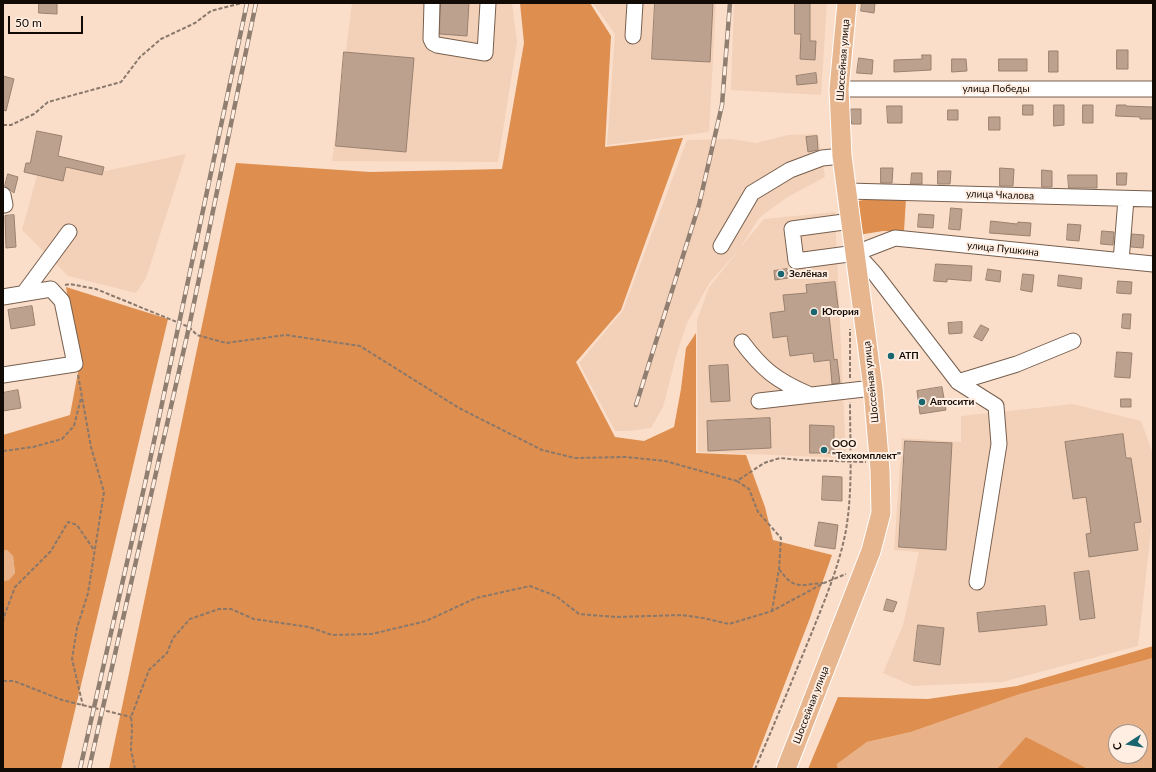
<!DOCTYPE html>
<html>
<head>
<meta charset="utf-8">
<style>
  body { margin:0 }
  #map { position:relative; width:1156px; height:772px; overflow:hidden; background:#fadeca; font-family:Lato,sans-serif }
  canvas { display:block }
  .frame { position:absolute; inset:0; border:4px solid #120a04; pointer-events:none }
  .north { position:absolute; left:1108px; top:724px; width:40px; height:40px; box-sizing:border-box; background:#ffeee1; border:1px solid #a09389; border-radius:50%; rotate:258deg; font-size:11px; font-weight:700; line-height:16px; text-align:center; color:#120a04 }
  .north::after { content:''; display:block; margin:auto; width:14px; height:18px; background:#1a6670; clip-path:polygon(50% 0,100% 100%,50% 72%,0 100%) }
  .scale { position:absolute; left:8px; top:16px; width:75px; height:18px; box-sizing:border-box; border:2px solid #120a04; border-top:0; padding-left:5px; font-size:12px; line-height:14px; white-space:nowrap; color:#120a04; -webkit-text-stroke:3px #ffeee1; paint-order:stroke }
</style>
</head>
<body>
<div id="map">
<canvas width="1156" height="772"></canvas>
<div class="frame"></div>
<div class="north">С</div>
<div class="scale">50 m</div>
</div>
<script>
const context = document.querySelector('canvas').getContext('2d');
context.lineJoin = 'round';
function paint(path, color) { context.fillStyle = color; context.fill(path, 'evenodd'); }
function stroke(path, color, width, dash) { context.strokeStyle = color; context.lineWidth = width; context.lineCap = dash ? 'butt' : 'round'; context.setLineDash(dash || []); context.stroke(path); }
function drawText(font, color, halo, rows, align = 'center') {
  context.font = font + ' Lato,sans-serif'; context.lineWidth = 4; context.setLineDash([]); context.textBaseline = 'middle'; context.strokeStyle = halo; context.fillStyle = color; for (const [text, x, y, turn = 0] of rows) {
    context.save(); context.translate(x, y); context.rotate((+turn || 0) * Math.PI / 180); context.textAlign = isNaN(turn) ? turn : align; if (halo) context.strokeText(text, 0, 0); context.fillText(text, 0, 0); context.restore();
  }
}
paint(new Path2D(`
  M352,3H512L517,42L498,162L332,161Z
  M593,3H716L709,132L607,145L615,34Z
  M734,3H827L821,95L731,90Z
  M818,134L825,177L786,198L759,218L740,248L764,219L835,212L846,458L698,452L697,320L709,287L740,249L710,282L687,323L677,353L663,407L651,428L629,431H615L579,363L623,310L687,140L731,139L756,143L788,135Z
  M186,154L146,278L136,293L68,276L22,230L41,161L105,171Z
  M1073,404L1141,421L1153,454V514L1138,646L1002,682L913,686L883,673L903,625L919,552L894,550L902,438L961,442V416Z`), '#f3d1b8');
paint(new Path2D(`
  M7,550L13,556L15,573L9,580L3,581V551Z
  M1153,658V769H1088L1026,738L997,769H837V764L867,742L911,732L1020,694ZM1116,732H1140V756H1116Z`), '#e9b188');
paint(new Path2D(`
  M520,3H590L611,36L605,147L683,138L621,310L576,362L615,437L644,441L674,427L681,389L686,348L696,333V453L746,455L765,507L773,540L832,555L810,618L752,769H109L236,163L370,172L502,169L524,43Z
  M879,196L906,199L904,231H883L858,235L855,202Z
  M66,287L168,319L61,769H3V581L9,580L15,573L13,556L7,550L3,551V435L70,415L79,367Z
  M1153,646V658L1020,694L911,732L867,742L837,764V769H808L838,697L928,699L1017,686Z
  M1026,737L1088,769H997Z`), '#de8e4e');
const building = new Path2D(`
  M39,3H57V14L39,13Z
  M441,3H469L467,36L440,34Z
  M655,3H713L710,62L652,59Z
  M795,3H810V41H816L815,60L800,59L801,34H795Z
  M862,3H875L874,13L861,11Z
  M1117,50H1128V69H1117Z
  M1049,51H1058V72H1049Z
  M344,52L414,58L406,152L336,146Z
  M922,55H931V70L894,72V60L922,59Z
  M859,58L873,60L872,74L857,73Z
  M952,59H966L967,71L952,72Z
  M999,59H1027V71H999Z
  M816,73L817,83L797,85L796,76Z
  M3,76L14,79L6,111L3,110Z
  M1023,105H1033V115H1023Z
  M1054,105H1064V125L1054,126Z
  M1083,105H1093V123H1083Z
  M1117,105H1126V106L1153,107V119H1140V117L1116,116Z
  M887,106H902V123H888Z
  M851,109H861V124H852Z
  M948,110H958V120H948Z
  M989,117H1000V130H989Z
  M37,131L62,136L58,156L104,167L102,175L66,167L63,181L24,172L26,163H30Z
  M817,136L818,150L808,152L806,137Z
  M881,168H893L892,183H881Z
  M1000,168L1014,169L1013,186H1000Z
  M1042,170L1052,171V187H1042Z
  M938,171H951L950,184H938Z
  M912,173H922V184H911Z
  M1117,173H1127L1126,185H1117Z
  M8,174L18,177L14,193L5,186Z
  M1068,175H1097V188H1069Z
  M951,208L962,209L960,230L949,229Z
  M919,214L934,215L933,228L918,227Z
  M14,215L16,247L6,248L5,216Z
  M991,221L1017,224L1018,222L1031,223L1030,236L990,233Z
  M1068,224L1081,225L1079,241L1067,240Z
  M1102,231L1114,232L1113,245L1101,244Z
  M1132,234L1144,235L1143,248L1131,247Z
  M936,264L972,266L971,281L947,279V282L934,281Z
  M787,269L788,278L775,280L774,271Z
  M988,269L1001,271L1000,282L986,280Z
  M1023,274L1034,275L1032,292L1021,290Z
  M1059,275L1082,278L1081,289L1058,286Z
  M1118,281L1132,282L1131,294L1117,293Z
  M835,282L839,314L829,315L834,360L837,359L840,383L832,384L830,360L814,362L813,353L790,356L787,336L773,338L770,313L785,311L783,295L807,293L806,285Z
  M32,306L35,325L11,329L8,310Z
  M1123,314H1131L1130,329L1122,328Z
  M962,322V333L949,334L948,323Z
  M981,325L989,329L982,341L974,337Z
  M1117,352L1132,353L1130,378L1115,377Z
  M728,365L730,401L711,402L709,366Z
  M942,387L946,410L920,414L917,391Z
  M18,390L21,408L3,411V393Z
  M1121,399H1131V407H1121Z
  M770,418L771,448L708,451L707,421Z
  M810,425L834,426V453H810Z
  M1123,434L1126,458H1131L1141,522L1134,523L1138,550L1089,557L1086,534L1091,533L1086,497L1073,499L1065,442Z
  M905,441L952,443L946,550L899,547Z
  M823,476L842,477V501L822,500Z
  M819,522L838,525L835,549L815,546Z
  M1089,571L1095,618L1080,620L1074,573Z
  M887,599L897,602L893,612L884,610Z
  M1045,606L1047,625L979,632L977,613Z
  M918,625L944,628L940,665L914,661Z`);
paint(building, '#bca18e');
stroke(building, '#9a816f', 1);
const minor = new Path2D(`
  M432,3L431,39L433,43L437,45L485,53L488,3
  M633,36L635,3
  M839,89H1153
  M847,191L1153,199
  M3,195L5,205H3
  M851,221L792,229L796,261L856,253L895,238L1153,264
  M721,246L752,193L790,170L822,158L842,156
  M856,253L875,274L958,382L996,406L999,444L977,582
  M1121,261L1126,199
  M24,293L69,232
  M3,297L51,289L62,301L75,364L3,375
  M742,342C762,369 777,381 808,394
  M958,382L1017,364L1073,341
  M759,401L873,388`);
const major = new Path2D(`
  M786,769L871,551L881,513L880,470L873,388L842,156L839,89L847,3`);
stroke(minor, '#775f4e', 17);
stroke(major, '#fff', 21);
stroke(new Path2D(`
  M3,125H11L34,114L48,102L121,82L140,57L161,39L195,23L211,11L242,3
  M65,285L70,284L96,289L189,327L197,335L226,343L286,335L360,346L459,408L542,450L575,458L626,457L665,461L737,481L764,463L780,458L800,460L866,462
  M78,375L91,447L104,492L88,593L77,628L72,659L83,706
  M850,378V329
  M3,451L33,447L62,439L74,426L81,398
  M737,481L749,489L758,512L781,538L779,569L772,611
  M779,569C794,590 799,585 823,583
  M3,622L5,614L15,587L51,551L68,522L77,525L94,550
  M3,681H14L62,700L131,717
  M135,769L131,750L132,727L131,717L149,670L167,653L173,638L190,619L219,609H231L254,619L309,627L332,635L372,634L426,621L476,598L530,586L556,596L579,614L616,617L682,615L703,618L729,624L772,611L824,583L846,574
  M755,769C774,725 792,681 810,637C824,602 839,567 846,530C853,488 850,445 850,402`), '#8a786b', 2, [4, 2]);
stroke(minor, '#fff', 15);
stroke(major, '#e7b68e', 19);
const rail = new Path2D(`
  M636,405L699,205L722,105L730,3
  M80,769L146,479L247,3
  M89,769L189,327L256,3`);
stroke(rail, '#907e70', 4.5);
stroke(rail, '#ffeee1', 3, [9]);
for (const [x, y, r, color] of [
  [781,274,4,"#1a6670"],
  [814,312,4,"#1a6670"],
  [891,356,4,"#1a6670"],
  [922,402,4,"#1a6670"],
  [824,450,4,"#1a6670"]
]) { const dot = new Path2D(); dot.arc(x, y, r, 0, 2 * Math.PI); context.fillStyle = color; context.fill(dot); stroke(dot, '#ffeee1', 1.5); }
drawText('10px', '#120a04', '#ffeee1', [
  ["Шоссейная улица",843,60,-86],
  ["улица Победы",996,89],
  ["улица Чкалова",1000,195,2],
  ["улица Пушкина",1003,249,6],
  ["Шоссейная улица",871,382,-96],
  ["Шоссейная улица",811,705,-69]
]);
drawText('bold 10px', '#120a04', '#ffeee1', [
  ["Зелёная",789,274],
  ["Югория",822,312],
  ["АТП",899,356],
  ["Автосити",930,402],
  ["ООО",832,444],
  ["\"Техкомплект\"",832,456]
], 'left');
</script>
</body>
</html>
